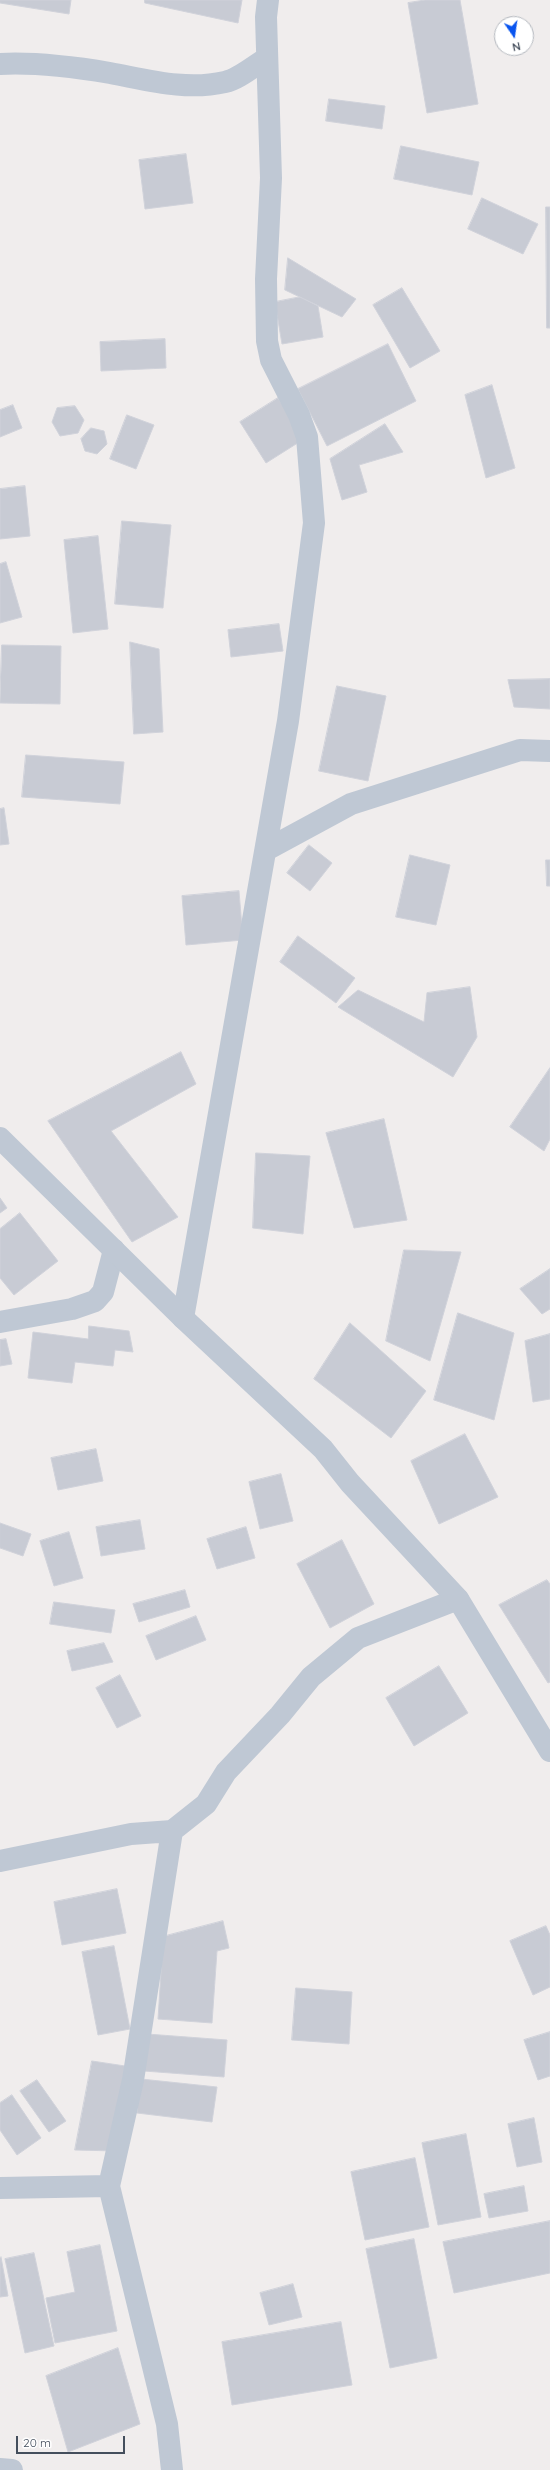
<!DOCTYPE html>
<html>
<head>
<meta charset="utf-8">
<style>
  body { margin:0 }
  #map { position:relative; width:550px; height:2470px; overflow:hidden; background:#f0eded; font-family:Quicksand,sans-serif }
  canvas { display:block }
  .north { position:absolute; left:494px; top:16px; width:40px; height:40px; box-sizing:border-box; background:#fff; border:1px solid #b4b8be; border-radius:50%; rotate:167deg; font-size:11px; font-weight:700; line-height:16px; text-align:center; color:#444e5c }
  .north::after { content:''; display:block; margin:auto; width:14px; height:18px; background:#0854ef; clip-path:polygon(50% 0,100% 100%,50% 72%,0 100%) }
  .scale { position:absolute; left:16px; top:2436px; width:109px; height:18px; box-sizing:border-box; border:2px solid #444e5c; border-top:0; padding-left:5px; font-size:12px; line-height:14px; white-space:nowrap; color:#444e5c; -webkit-text-stroke:3px #fff; paint-order:stroke }
</style>
</head>
<body>
<div id="map">
<canvas width="550" height="2470"></canvas>
<div class="north">N</div>
<div class="scale">20 m</div>
</div>
<script>
const context = document.querySelector('canvas').getContext('2d');
context.lineJoin = 'round';
function paint(path, color) { context.fillStyle = color; context.fill(path, 'evenodd'); }
function stroke(path, color, width, dash) { context.strokeStyle = color; context.lineWidth = width; context.lineCap = dash ? 'butt' : 'round'; context.setLineDash(dash || []); context.stroke(path); }
const building = new Path2D(`
  M0,0H71L69,14L0,3Z
  M145,0H242L238,23L145,3Z
  M425,0H460L478,104L427,113L408,3Z
  M329,99L385,106L382,129L326,121Z
  M401,146L479,162L472,195L394,179Z
  M186,154L193,203L145,209L139,160Z
  M482,198L538,224L523,254L468,229Z
  M546,207H550V328H547Z
  M288,258L356,299L342,317L285,290Z
  M402,288L440,351L410,368L373,305Z
  M300,297L318,306L323,337L282,344L275,302Z
  M165,339L166,368L101,371L100,342Z
  M388,344L416,401L327,446L298,389Z
  M492,385L515,468L486,478L465,395Z
  M278,398L304,439L266,463L240,422Z
  M13,405L22,428L0,437V410Z
  M75,406L84,420L78,433L60,436L52,422L57,408Z
  M127,415L154,425L136,469L110,459Z
  M385,424L403,452L359,465L367,492L342,500L330,459Z
  M91,428L104,431L107,444L97,454L85,451L81,439Z
  M25,486L30,536L0,539V489Z
  M122,521L171,525L163,608L115,604Z
  M98,536L108,629L73,633L64,540Z
  M6,562L22,617L0,623V564Z
  M279,624L283,651L231,657L228,630Z
  M130,642L159,649L163,732L134,734Z
  M2,645L61,646L60,704L0,703Z
  M550,679V709L514,707L508,680Z
  M337,686L386,696L368,781L319,771Z
  M26,755L124,762L120,804L22,797Z
  M4,808L9,844L0,845V809Z
  M309,845L332,863L310,891L287,873Z
  M410,855L450,865L436,925L396,917Z
  M546,860H550V886H547Z
  M239,891L243,940L186,945L182,896Z
  M298,936L355,978L336,1003L280,962Z
  M470,987L477,1037L453,1077L338,1007L358,990L424,1022L427,993Z
  M181,1052L196,1084L111,1131L178,1217L132,1242L48,1121Z
  M550,1068V1139L544,1151L510,1127Z
  M384,1119L407,1220L354,1228L326,1133Z
  M256,1153L310,1156L303,1234L253,1228Z
  M0,1198L7,1208L0,1213Z
  M20,1213L58,1261L14,1295L0,1278V1229Z
  M404,1250L461,1252L430,1361L386,1341Z
  M550,1269V1309L542,1314L520,1289Z
  M458,1313L514,1333L494,1420L434,1400Z
  M350,1323L426,1391L391,1438L314,1379Z
  M89,1326L129,1331L133,1352L115,1350L113,1366L75,1362L72,1383L28,1378L33,1332L88,1339Z
  M550,1334V1399L533,1402L525,1341Z
  M6,1339L12,1364L0,1366V1340Z
  M465,1434L498,1497L439,1524L411,1461Z
  M96,1449L103,1481L58,1490L51,1458Z
  M281,1474L293,1521L260,1529L249,1482Z
  M140,1520L145,1549L101,1556L96,1527Z
  M0,1523L31,1534L23,1556L0,1548Z
  M246,1527L255,1558L217,1569L207,1539Z
  M69,1532L83,1578L54,1586L40,1541Z
  M342,1540L374,1604L330,1628L297,1564Z
  M547,1580L550,1584V1682L548,1683L499,1605Z
  M185,1590L190,1607L139,1622L133,1604Z
  M54,1602L115,1610L111,1633L50,1624Z
  M196,1616L206,1640L156,1660L146,1636Z
  M104,1643L113,1662L72,1671L67,1651Z
  M439,1666L468,1713L414,1746L386,1698Z
  M120,1675L141,1716L117,1728L96,1688Z
  M117,1889L126,1933L62,1945L54,1902Z
  M223,1921L229,1948L217,1951L212,2023L158,2019L162,1957L158,1938Z
  M546,1926L550,1935V1987L533,1995L510,1941Z
  M114,1946L130,2029L98,2035L82,1952Z
  M296,1988L352,1992L349,2044L292,2040Z
  M550,2032V2076L538,2080L524,2040Z
  M147,2034L227,2040L224,2077L144,2071Z
  M92,2061L125,2066L116,2151L75,2150Z
  M141,2079L217,2087L212,2122L137,2113Z
  M37,2080L66,2121L49,2132L20,2091Z
  M12,2095L41,2138L17,2155L0,2130V2103Z
  M534,2118L542,2162L517,2167L508,2124Z
  M466,2134L481,2217L438,2225L422,2143Z
  M415,2158L429,2227L365,2240L351,2172Z
  M524,2186L528,2211L489,2218L484,2194Z
  M550,2221V2273L454,2293L443,2242Z
  M414,2239L437,2358L390,2368L366,2249Z
  M100,2245L117,2331L55,2343L46,2298L75,2292L67,2252Z
  M34,2253L54,2346L25,2353L5,2259Z
  M1,2257L8,2296L0,2297V2258Z
  M293,2284L302,2317L269,2325L260,2293Z
  M341,2322L352,2385L232,2405L222,2342Z
  M118,2348L140,2424L68,2452L46,2376Z`);
paint(building, '#c8cbd4');
stroke(building, '#d0d2da', 1);
stroke(new Path2D(`
  M0,64C36,62 74,67 110,73C148,80 186,91 225,82C239,79 255,65 267,58
  M266,850L351,804L520,750L550,751
  M183,1318L288,721L314,523L307,437L299,415L271,360L267,341L266,279L271,178L266,17L268,0
  M0,1322L72,1309L95,1301L103,1292L114,1250
  M0,1861L131,1834L172,1831L206,1804L226,1772L280,1715L311,1677L358,1638L458,1599
  M0,2188L109,2186
  M0,2469L12,2470
  M172,2470L167,2424L109,2186L133,2080L172,1831`), '#bfc8d4', 22);
stroke(new Path2D(`
  M0,1138L183,1318L323,1449L350,1483L458,1599L550,1751`), '#bfc8d4', 22);
</script>
</body>
</html>
